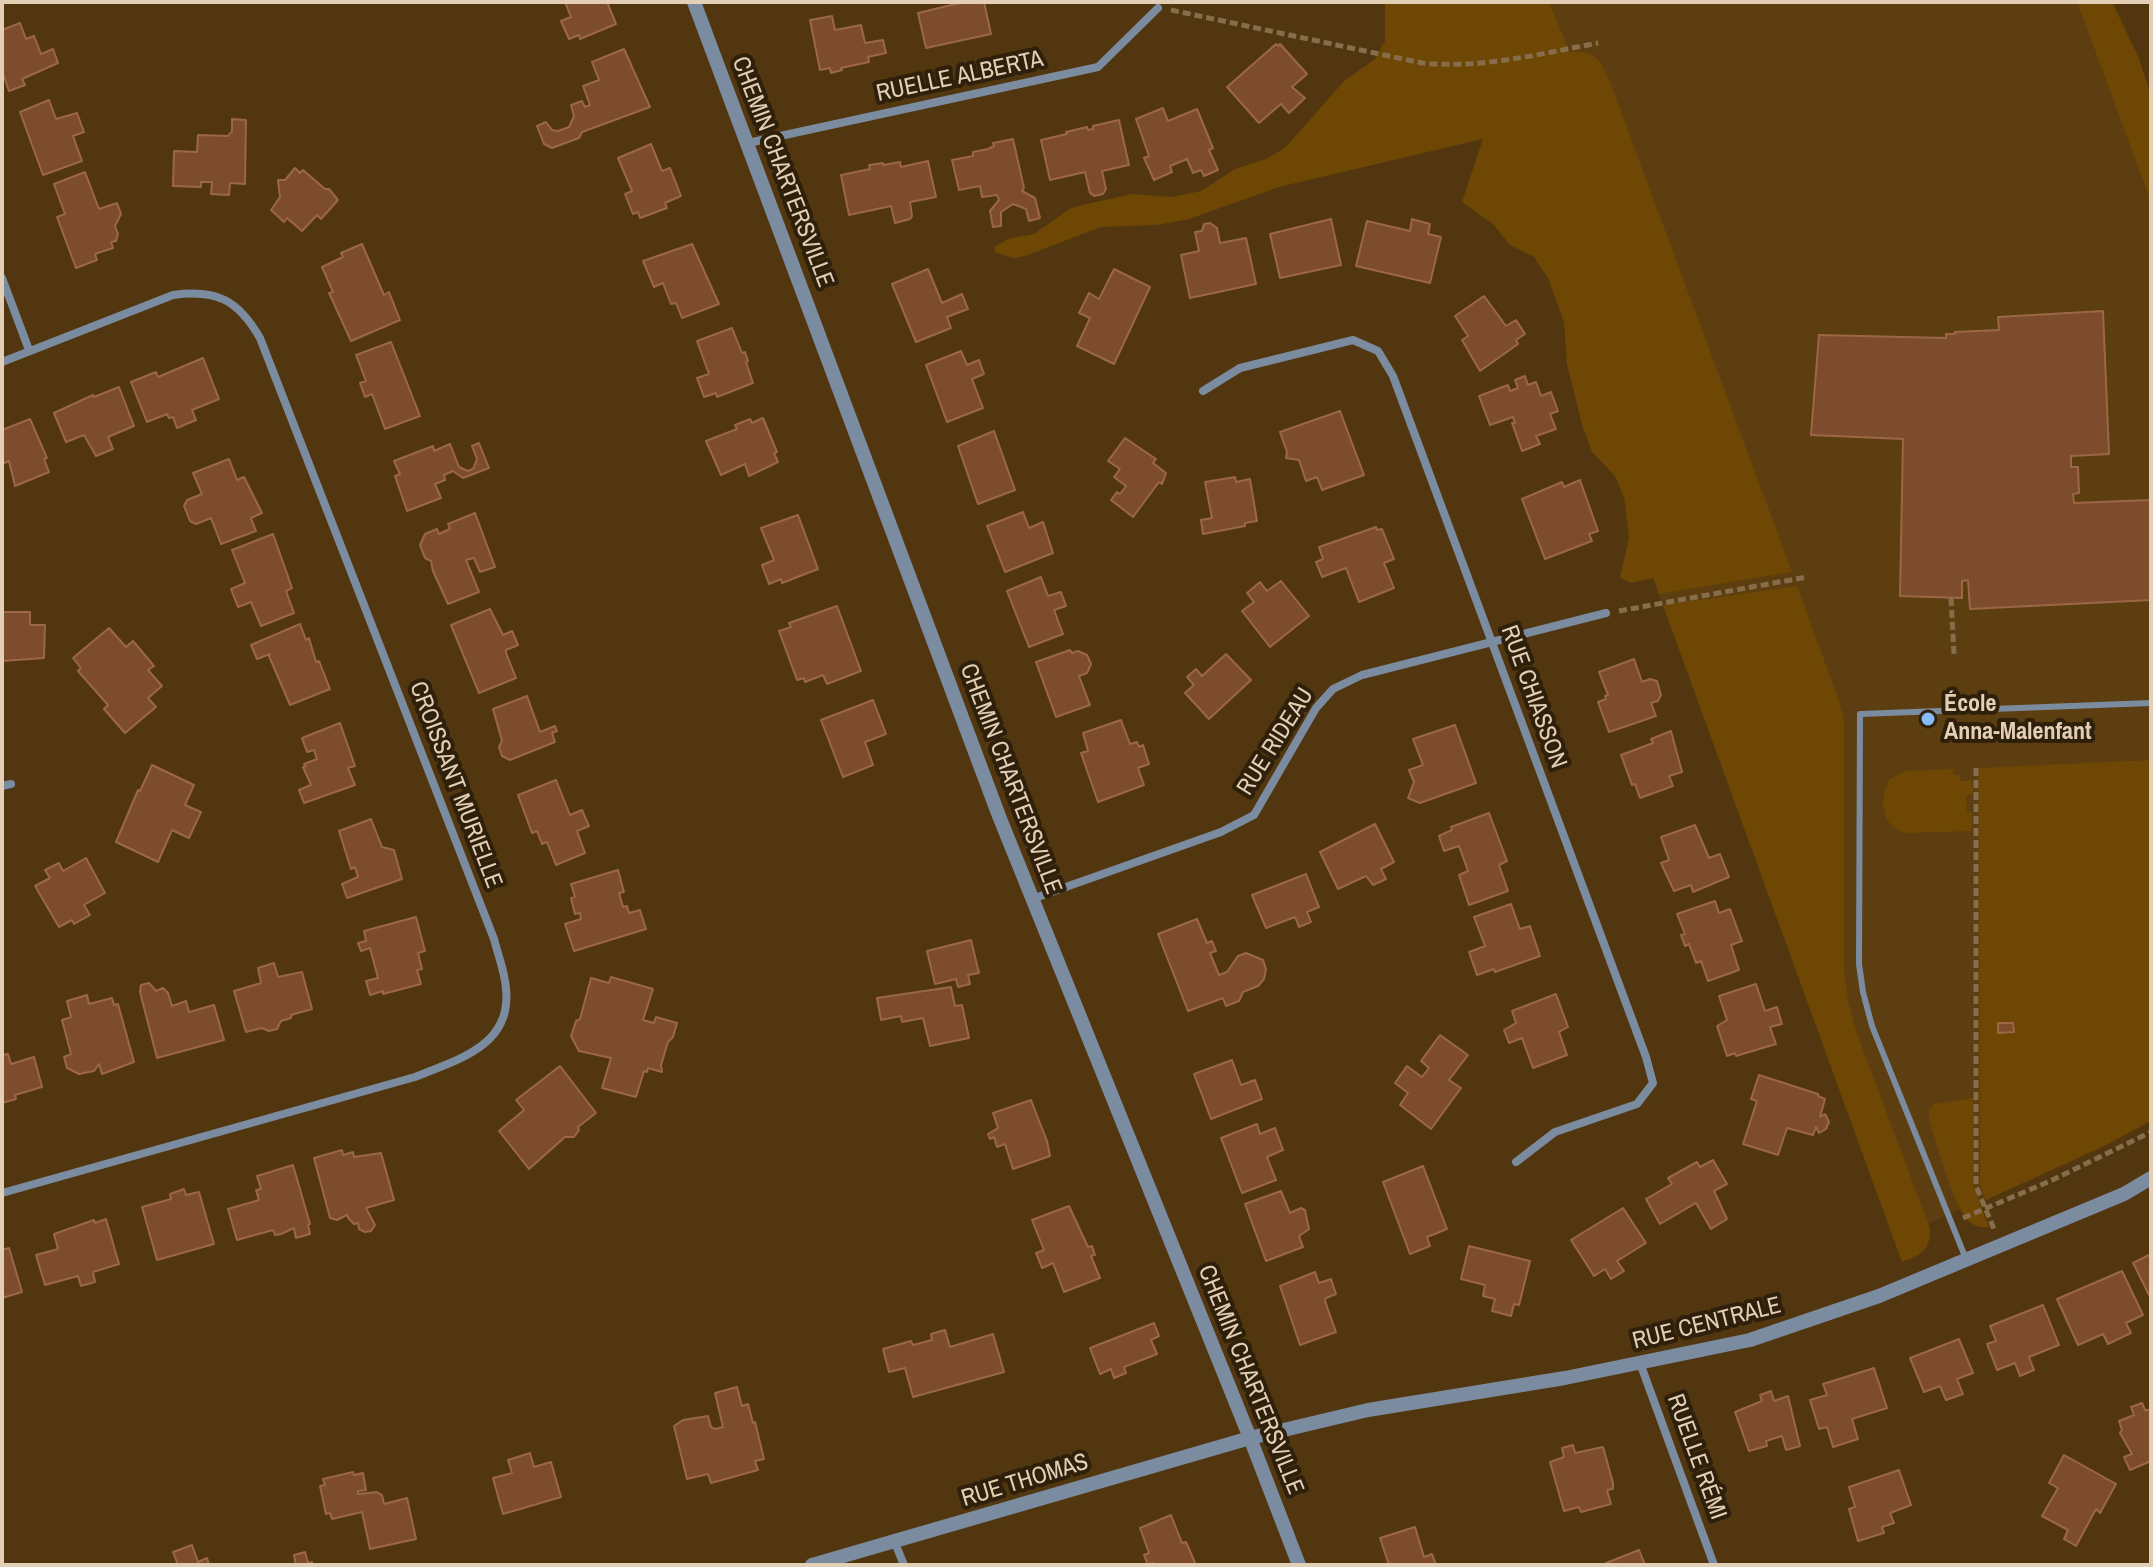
<!DOCTYPE html>
<html>
<head>
<meta charset="utf-8">
<style>
  body { margin:0 }
  #map { position:relative; width:2153px; height:1567px; overflow:hidden; background:#51360f; font-family:"Archivo Narrow",sans-serif }
  canvas { display:block }
  .frame { position:absolute; inset:0; border:4px solid #e3ceb6; pointer-events:none }
</style>
</head>
<body>
<div id="map">
<canvas width="2153" height="1567"></canvas>
<div class="frame"></div>
</div>
<script>
const context = document.querySelector('canvas').getContext('2d');
context.lineJoin = 'round';
function paint(path, color) { context.fillStyle = color; context.fill(path, 'evenodd'); }
function stroke(path, color, width, dash) { context.strokeStyle = color; context.lineWidth = width; context.lineCap = dash ? 'butt' : 'round'; context.setLineDash(dash || []); context.stroke(path); }
function drawText(font, color, halo, rows, align = 'center') {
  context.font = font + ' "Archivo Narrow",sans-serif'; context.lineWidth = 8; context.setLineDash([]); context.textBaseline = 'middle'; context.strokeStyle = halo; context.fillStyle = color; for (const [text, x, y, turn = 0] of rows) {
    context.save(); context.translate(x, y); context.rotate((+turn || 0) * Math.PI / 180); context.textAlign = isNaN(turn) ? turn : align; if (halo) context.strokeText(text, 0, 0); context.fillText(text, 0, 0); context.restore();
  }
}
paint(new Path2D(`
  M1549,2H2077L2151,202V1121L2100,1148L1929,1223L1930,1237L1926,1248L1922,1253L1902,1262L1653,578L1749,497Z`), '#5c3e10');
paint(new Path2D(`
  M1385,2H1549L1570,52C1597,52 1599,58 1610,82L1792,572L1659,594L1653,578L1631,583L1620,578L1629,538L1624,497L1615,476L1592,452L1582,425L1567,364L1564,322L1548,278L1534,257L1510,245L1493,224L1462,202L1483,139L1279,187L1186,220L1156,225L1101,227L1025,256L1013,258L995,252V246L1011,238L1034,234L1071,208L1087,204L1132,194L1172,197L1201,191L1235,169L1266,159L1285,148L1344,81L1375,59L1385,41Z
  M2077,2H2112L2138,56L2151,95V202Z
  M1797,586L1838,698L1844,719V968L1848,1001L1856,1031L1930,1229C1931,1250 1920,1255 1902,1262L1663,605Z
  M2151,760V1121L2100,1148L1986,1200L1980,1185L1979,768Z
  M1953,769L1954,775H1960V781H1972L1973,794L1966,795L1967,813H1972V831L1908,833C1881,829 1878,799 1890,779L1906,771Z
  M1973,1098V1186L1989,1227C1980,1228 1972,1226 1966,1218C1952,1200 1936,1143 1929,1120V1110L1934,1104Z`), '#6e4705');
const building = new Path2D(`
  M565,2H607L616,24L580,39L579,35L569,39L561,21L571,17Z
  M964,2H984L991,34L926,48L918,13Z
  M832,16L835,30L861,25L865,43L883,40L886,53L868,57L869,62L841,68L842,70L831,73L830,68L820,70L810,20Z
  M20,23L26,39L34,36L41,54L53,49L58,63L22,79L25,85L9,91L2,71V30Z
  M1276,44L1278,46L1280,44L1307,74L1292,87L1305,98L1289,113L1281,104L1259,123L1227,87Z
  M624,49L650,107L582,132L579,138L552,148L544,144L537,126L546,122L552,130L558,131L569,127L574,116L571,105L582,101L585,107L590,105L583,86L599,80L592,62Z
  M49,100L56,119L77,113L84,132L73,136L82,161L43,175L20,112Z
  M1163,108L1168,121L1197,109L1213,148L1209,150L1218,170L1204,176L1201,170L1193,173L1187,159L1170,166L1172,172L1154,180L1144,158L1149,156L1136,119Z
  M232,119L246,120L245,184L230,183L229,195L211,194L212,182H201V187L173,186L174,151L197,152L198,135L228,136L232,131Z
  M1119,120L1129,165L1102,171L1106,189L1103,194L1094,196L1090,193L1085,172L1050,180L1041,140L1067,134L1066,132L1087,127L1088,130L1093,129V126Z
  M1013,139L1024,188L1022,191L1035,198L1040,218L1029,221L1026,209L1013,204L1001,212V226L993,227L990,211L999,200L997,195L982,197L980,186L959,190L952,160L973,156V152L988,149L994,146L993,143Z
  M651,144L662,171L670,168L681,196L665,203L667,208L640,218L638,212L633,214L625,194L632,191L618,158Z
  M928,161L936,197L910,202L912,216L910,219L895,223L891,206L849,215L841,175L870,169L869,165L883,163V165L900,162L901,167Z
  M295,168L300,173L303,170L325,189H329L338,200L321,219L317,215L302,231L287,218L284,222L271,210L280,197L278,180H285Z
  M85,172L99,209L117,203L121,214L115,226L118,234L116,241L111,242L113,248L95,254L97,260L76,268L57,217L65,214L54,184Z
  M1331,219L1341,265L1280,278L1270,234Z
  M1412,219L1430,224L1428,234L1441,237L1430,283L1356,266L1367,221L1410,231Z
  M1210,223L1217,228L1220,243L1246,238L1256,284L1190,298L1181,255L1199,251L1195,232L1202,231L1204,224Z
  M362,244L384,295L389,292L400,320L351,341L329,293L333,292L322,267L343,257L341,253Z
  M692,244L719,304L682,318L676,303L671,304L663,283L654,287L643,261Z
  M928,269L942,303L962,294L968,309L947,317L951,328L916,342L892,284Z
  M1114,269L1150,287L1114,364L1077,346L1090,318L1079,313L1089,293L1099,299Z
  M1484,296L1506,326L1516,320L1525,334L1516,340L1518,344L1480,371L1462,340L1468,336L1455,316Z
  M2103,311L2109,454L2071,456V467H2078L2079,493L2073,494L2074,503L2151,500V600L1970,609L1968,580L1962,581V598L1900,596L1903,439L1811,435L1819,335L1946,338V334H1955V332L1999,330L1998,317Z
  M732,328L742,353L745,352L748,361L746,362L753,383L717,397L716,393L704,397L697,378L709,374L697,341Z
  M391,342L420,416L385,429L372,394L365,397L360,383L366,381L356,355Z
  M961,351L967,365L979,360L984,374L972,379L983,408L947,422L926,365Z
  M203,358L219,399L192,410L196,420L177,428L173,417L169,418L167,414L147,422L131,382L156,372L158,377Z
  M1525,376L1528,385L1536,382L1541,396L1551,392L1558,411L1550,414L1556,429L1536,436L1540,444L1522,451L1512,423H1515L1513,417L1490,425L1479,396L1508,385L1510,391L1518,388L1515,380Z
  M119,387L134,426L108,437L113,449L96,456L84,435L66,442L54,413L93,395L94,397Z
  M1340,411L1364,475L1322,490L1317,477L1306,481L1299,460L1286,458L1287,452L1280,432Z
  M763,418L777,452L774,453L778,462L749,476L745,464L721,475L706,441L737,429L735,425L750,419L752,423Z
  M30,419L47,458L44,459L49,472L15,486L9,461L2,464V430Z
  M994,431L1015,490L978,504L958,446Z
  M1125,438L1156,459L1153,463L1166,473L1162,484L1159,482L1133,517L1111,500L1117,492L1120,494L1126,486L1114,477L1120,469L1108,461Z
  M479,443L489,468L463,478L453,471L444,475L445,480L435,484L441,498L407,511L395,476L400,474L394,461L433,446L434,451L450,444L459,467L468,471L473,469L477,459L472,446Z
  M229,459L237,480L244,477L262,513L251,518L256,531L221,544L211,518L196,524L190,521L184,506L187,500L202,494L193,473Z
  M1235,477L1236,482L1250,479L1257,521L1245,523V526L1203,534L1201,520L1212,518L1205,482Z
  M1580,480L1598,531L1589,534L1592,541L1545,559L1522,499L1562,482L1564,487Z
  M1023,512L1029,528L1043,522L1053,553L1005,572L987,526Z
  M475,513L495,567L480,572L474,558L466,560L479,592L448,604L433,571L431,561L425,558L420,545L425,534L437,529L439,534L450,529L448,524Z
  M798,515L818,569L782,583L781,579L769,584L762,565L774,560L761,528Z
  M1376,527L1377,530L1382,529L1394,559L1384,563L1394,588L1359,602L1346,568L1322,577L1316,562L1323,559L1319,547Z
  M273,534L292,588L286,591L294,613L261,626L251,602L238,607L231,589L245,583L232,550Z
  M1041,577L1048,596L1061,592L1066,606L1054,610L1063,634L1029,647L1007,591Z
  M1281,581L1309,616L1270,647L1242,611L1254,602L1247,593L1260,582L1267,591Z
  M837,606L861,671L827,684L823,675L805,682L804,678L797,680L779,631L791,627L789,623Z
  M490,609L503,635L512,631L518,645L506,650V653L516,678L479,693L451,625Z
  M2,612H30V625H45L44,658L2,661Z
  M300,624L306,640L309,638L316,662L319,661L330,689L290,705L269,656L270,654L257,659L251,645Z
  M109,628L126,647L133,641L154,666L148,670L162,686L148,698L156,707L125,733L104,709L108,705L78,671L81,668L73,658Z
  M1070,650L1072,653L1078,651L1087,655L1091,664L1087,673L1079,676L1090,705L1056,717L1036,662Z
  M1226,654L1251,680L1209,719L1185,693L1194,685L1187,677L1196,669L1202,676Z
  M1634,659L1642,682L1650,679L1657,681L1661,695L1658,701L1651,703L1656,716L1609,732L1598,702L1606,699L1605,696L1608,695L1599,672Z
  M527,696L540,732L555,726L557,731L552,733L555,742L510,760L502,756L499,747L502,741L493,709Z
  M873,700L886,734L865,742L873,765L843,777L821,720Z
  M1121,720L1130,744L1137,742L1139,747L1143,745L1149,764L1138,768L1144,785L1098,802L1081,753L1088,751L1083,733Z
  M340,723L355,766L348,768L355,785L304,803L299,790L311,785L303,767L306,766L304,764L317,759L314,750L307,752L302,738Z
  M1455,725L1476,783L1420,803L1408,798L1414,782L1409,770L1423,765L1413,739Z
  M1671,731L1682,772L1669,776L1673,786L1640,798L1635,784L1632,785L1621,755L1653,743L1651,739Z
  M152,765L194,785L185,805L201,812L189,838L172,830L158,862L116,842L138,790L140,791Z
  M556,780L570,815L582,810L589,826L577,831L585,853L556,865L547,842L542,844L537,831L532,833L518,795Z
  M1489,813L1507,861L1499,865L1508,891L1469,905L1459,875L1468,871L1459,846L1444,851L1439,836L1452,830L1451,827Z
  M371,819L382,847L394,850L402,879L347,898L342,884L358,877L355,867L351,869L339,831Z
  M1375,824L1394,862L1381,869L1386,879L1373,885L1366,876L1338,889L1320,852Z
  M1695,825L1709,858L1720,854L1729,877L1693,892L1691,885L1674,891L1661,863L1669,860L1661,837Z
  M86,858L105,893L84,905L90,915L74,924L72,920L59,927L35,886L50,878L45,870L59,863L63,871Z
  M618,870L624,892L619,893L623,907L627,906L629,913L640,910L646,929L574,951L565,924L581,919L580,913L575,914L571,898L575,897L571,884Z
  M1306,874L1319,907L1307,912L1311,922L1299,927L1295,917L1266,928L1252,895Z
  M1715,901L1719,913L1730,909L1742,941L1731,945L1739,970L1708,981L1701,961L1696,963L1689,944L1685,946L1681,935L1685,934L1677,914Z
  M1511,904L1520,929L1530,926L1540,956L1495,972L1494,969L1477,975L1469,952L1485,946L1474,917Z
  M416,917L425,951L418,953L422,969L417,970L421,984L383,994V991L370,995L366,981L378,978L370,948L361,951L358,943L366,941L364,931Z
  M1197,919L1207,943L1212,941L1216,951L1210,953L1219,975L1227,972L1238,956L1246,953L1263,960L1266,969L1264,979L1258,986L1243,992L1239,1001L1226,1006L1223,998L1188,1011L1158,934Z
  M971,940L979,973L968,975L970,984L958,987L956,979L935,984L927,951Z
  M274,963L278,977L302,972L312,1009L291,1015V1018L281,1021L277,1029L269,1031L262,1028L246,1032L234,991L261,983L258,968Z
  M611,977L653,989L643,1020L654,1023L656,1017L677,1023L673,1037L668,1042L661,1065L662,1072L648,1068L647,1072L644,1071L636,1097L602,1088L611,1058L579,1051L571,1036L576,1021L580,1019L591,978L609,983Z
  M149,983L156,991L163,988L168,993L172,1006L186,1001L189,1012L214,1005L224,1040L157,1058L140,992L141,985Z
  M1756,984L1765,1011L1777,1007L1782,1024L1770,1027L1776,1044L1736,1056L1735,1053L1727,1056L1717,1026L1727,1020L1719,996Z
  M951,987L955,1006L962,1005L969,1038L930,1046L923,1018L902,1022L901,1016L881,1020L877,998Z
  M1556,994L1568,1027L1559,1032L1567,1055L1533,1068L1522,1038L1509,1043L1504,1030L1516,1023L1512,1011Z
  M87,995L89,1004L112,998L114,1005L118,1004L134,1062L102,1074L99,1064L94,1071L79,1074L67,1068L64,1057L71,1054L62,1020L71,1017L67,1001Z
  M1998,1023H2013L2014,1032L1998,1033Z
  M1440,1035L1468,1055L1449,1080L1461,1088L1431,1129L1400,1105L1408,1093L1395,1083L1407,1066L1422,1077L1429,1068L1421,1061Z
  M2,1051L3,1055L8,1054L11,1064L34,1057L42,1087L15,1095L16,1099L2,1103Z
  M1232,1060L1241,1085L1255,1080L1262,1099L1211,1119L1194,1074Z
  M560,1066L596,1113L578,1127L579,1130L574,1137H565L529,1169L499,1131L524,1110L516,1100Z
  M1759,1075L1818,1094V1096L1825,1099L1820,1117L1825,1114L1829,1122L1826,1129L1819,1133L1816,1127L1813,1135L1787,1128L1778,1155L1743,1144L1757,1101L1751,1099Z
  M1031,1100L1047,1141L1050,1156L1013,1169L1005,1144L997,1147L994,1137L990,1139L988,1134L998,1128L993,1113Z
  M1257,1124L1260,1134L1275,1128L1283,1150L1267,1157L1276,1180L1242,1193L1221,1138Z
  M342,1150L343,1155L353,1152L354,1157L381,1153L394,1200L366,1208L375,1225L371,1231L365,1232L359,1229L358,1223L354,1224L349,1219L347,1215L337,1220L330,1218L314,1158Z
  M1713,1160L1727,1184L1714,1191L1727,1219L1711,1229L1696,1203L1660,1224L1646,1199L1672,1184L1668,1178L1697,1162L1700,1167Z
  M293,1165L310,1224L308,1225L310,1234L296,1238L294,1228L281,1234L275,1235L273,1230L237,1240L228,1209L259,1200L256,1190L261,1189L257,1176Z
  M1423,1166L1447,1229L1427,1237L1430,1246L1410,1254L1383,1182Z
  M184,1189L186,1195L199,1192L214,1244L157,1260L142,1207L171,1199L170,1194Z
  M1281,1191L1290,1213L1301,1208L1305,1210L1309,1229L1299,1236L1303,1247L1266,1261L1245,1204Z
  M1069,1206L1088,1247L1092,1246L1095,1255L1091,1256L1100,1278L1064,1292L1053,1263L1042,1268L1036,1253L1044,1250L1032,1220Z
  M1623,1208L1646,1243L1617,1261L1624,1271L1611,1279L1605,1269L1594,1276L1571,1240Z
  M106,1219L119,1264L93,1272L95,1282L81,1286L78,1276L45,1285L36,1255L58,1249L54,1234L94,1220L95,1223Z
  M1469,1246L1530,1261L1519,1305L1514,1304L1511,1316L1492,1311L1495,1299L1483,1296L1485,1285L1461,1279Z
  M9,1248L22,1292L2,1298V1250Z
  M2151,1254V1294L2149,1295L2133,1263Z
  M2122,1271L2143,1315L2126,1323L2131,1333L2108,1344L2103,1334L2078,1345L2057,1299Z
  M1315,1272L1319,1283L1331,1279L1336,1294L1326,1298L1325,1301L1336,1332L1300,1345L1280,1286Z
  M2043,1305L2059,1345L2029,1357L2034,1370L2020,1376L2015,1363L1997,1370L1987,1344L1996,1341L1990,1326Z
  M1154,1323L1159,1336L1151,1340L1157,1354L1124,1367L1126,1373L1114,1378L1111,1369L1100,1374L1090,1348Z
  M945,1330L950,1347L993,1334L1004,1372L913,1397L905,1368L889,1372L883,1349L911,1341L913,1345L932,1340L931,1334Z
  M1959,1339L1973,1373L1957,1379L1963,1394L1946,1400L1940,1386L1924,1392L1910,1358Z
  M1874,1368L1887,1408L1852,1419L1858,1439L1833,1447L1827,1427L1819,1429L1810,1400L1827,1395L1823,1384Z
  M737,1387L742,1406L748,1404L753,1423L755,1422L764,1459L755,1461L758,1470L711,1483L708,1474L687,1479L674,1426L683,1420L708,1416L711,1427L715,1429L723,1427L715,1393Z
  M1771,1391L1774,1401L1788,1396L1800,1446L1786,1450L1782,1436L1766,1441L1767,1446L1749,1451L1735,1412L1762,1401L1760,1395Z
  M2142,1403L2145,1410H2151V1461L2130,1470L2124,1457L2132,1454L2120,1433L2122,1430L2119,1421L2134,1415L2131,1407Z
  M1573,1445L1575,1453L1603,1447L1613,1483V1489L1607,1490L1611,1504L1581,1512L1579,1507L1564,1511L1550,1462L1564,1457L1562,1448Z
  M530,1453L534,1467L551,1462L561,1497L503,1514L493,1478L512,1473L508,1460Z
  M2064,1455L2116,1484L2100,1513L2096,1509L2076,1546L2064,1539L2068,1530L2042,1516L2058,1488L2049,1483Z
  M1899,1470L1911,1505L1890,1513L1894,1523L1882,1527L1884,1533L1858,1541L1849,1509L1855,1507L1849,1487Z
  M353,1472L354,1475L363,1473L366,1490L358,1491V1494L377,1492L382,1495L384,1504L407,1498L416,1539L370,1549L362,1512L332,1519L330,1513L326,1514L320,1486L325,1485L323,1479Z
  M1171,1515L1182,1543L1186,1542L1196,1565H1154L1153,1563L1148,1565L1144,1555L1149,1553L1140,1528Z
  M1415,1527L1424,1557L1432,1554L1436,1565H1389L1380,1538Z
  M192,1545L198,1562L207,1558L209,1565H178L173,1552Z
  M1639,1550L1645,1565H1607L1606,1563Z
  M305,1552L308,1563L312,1562V1565H296L294,1555Z`);
paint(building, '#7d4c2c');
stroke(building, '#9b6747', 2);
stroke(new Path2D(`
  M1171,10L1422,63C1481,69 1539,54 1598,43
  M1951,598L1954,654
  M1619,611L1807,577
  M1976,768V1186L1994,1229
  M1963,1218L2048,1182L2151,1132`), '#866e4c', 5, [8, 4]);
stroke(new Path2D(`
  M1966,1259L1872,1026L1863,992L1859,964L1860,714L2151,703`), '#7b8ca1', 6);
stroke(new Path2D(`
  M748,143L1098,67L1158,8
  M2,278L29,350
  M2,362L173,295C217,289 238,300 260,338L494,939C498,955 505,972 506,989C512,1046 457,1060 415,1077L2,1193
  M1203,391L1240,368L1353,340L1378,351L1393,376L1646,1057L1653,1083L1637,1104L1555,1132L1516,1162
  M2,786L11,784
  M1032,899L1221,832L1254,815L1316,708L1333,689L1362,675L1606,613
  M1640,1363L1714,1565
  M895,1543L904,1565`), '#7b8ca1', 8);
stroke(new Path2D(`
  M694,2L999,816L1250,1438L1299,1565
  M812,1565L1250,1438L1368,1410L1565,1378L1750,1340L1879,1296L2124,1194L2151,1178`), '#7b8ca1', 14);
for (const [x, y, r, color] of [
  [1928,719,8,"#84bbfb"]
]) { const dot = new Path2D(); dot.arc(x, y, r, 0, 2 * Math.PI); context.fillStyle = color; context.fill(dot); stroke(dot, '#2f200b', 3); }
drawText('24px', '#e3ceb6', '#2f200b', [
  ["RUELLE ALBERTA",960,77,-12],
  ["CHEMIN CHARTERSVILLE",782,172,69],
  ["RUE CHIASSON",1533,697,70],
  ["RUE RIDEAU",1276,742,-58],
  ["CHEMIN CHARTERSVILLE",1010,779,69],
  ["CROISSANT MURIELLE",455,785,69],
  ["RUE CENTRALE",1707,1324,-14],
  ["CHEMIN CHARTERSVILLE",1250,1380,68],
  ["RUELLE RÉMI",1696,1457,70],
  ["RUE THOMAS",1025,1481,-17]
]);
drawText('bold 24px', '#e3ceb6', '#2f200b', [
  ["École",1944,705],
  ["Anna-Malenfant",1944,733]
], 'left');
</script>
</body>
</html>
